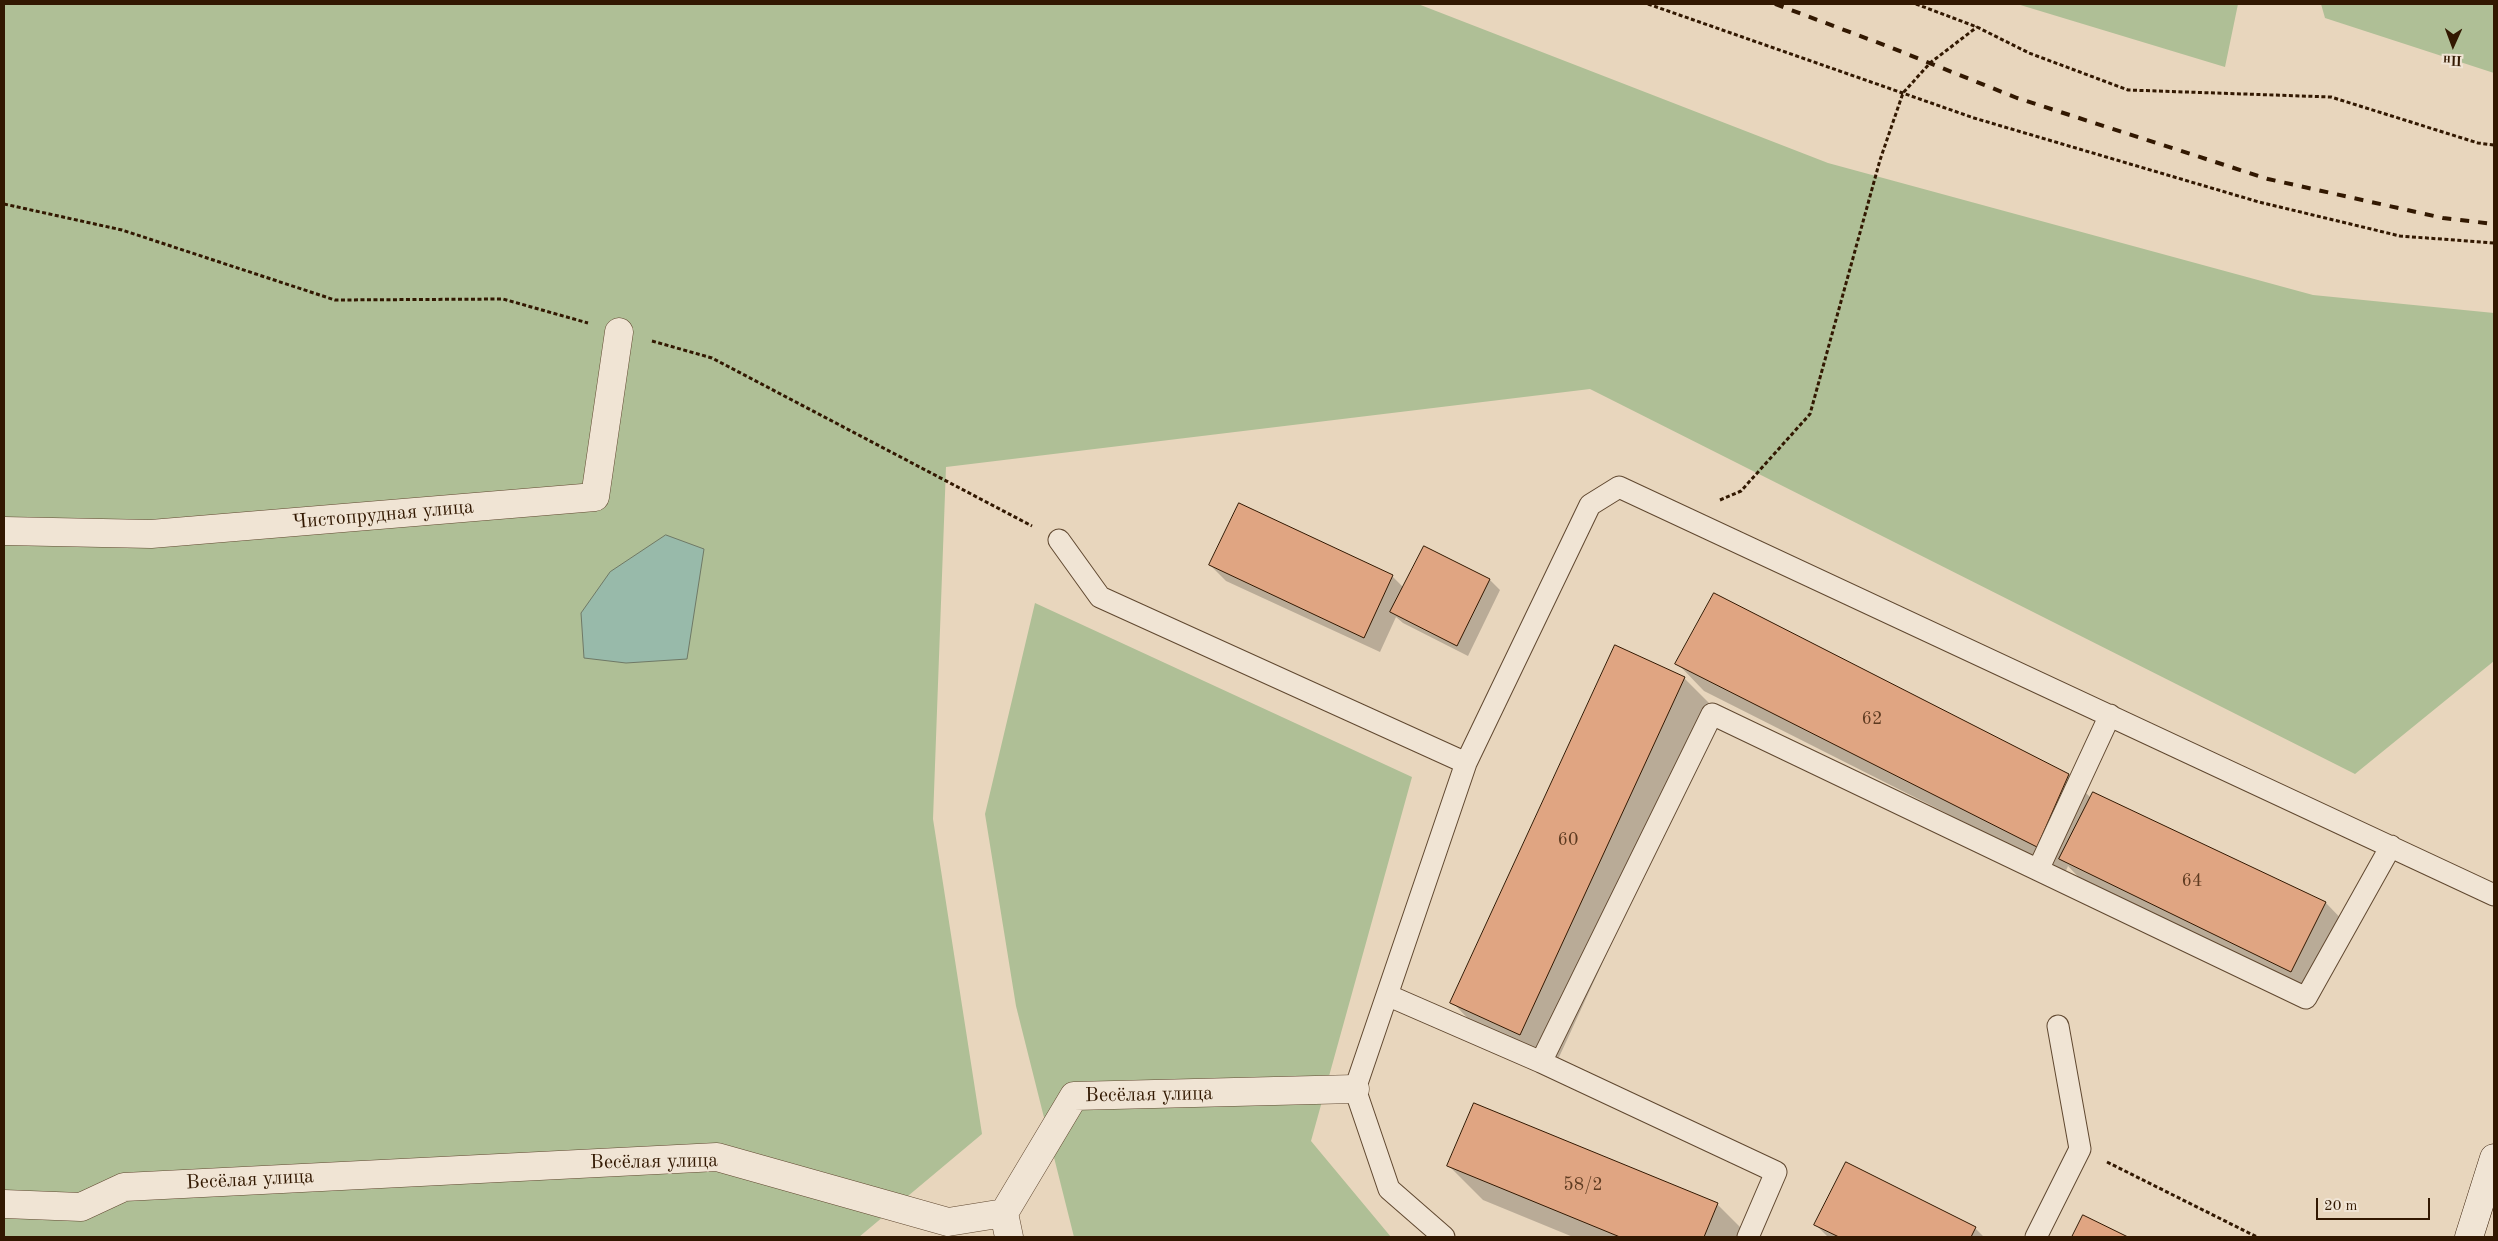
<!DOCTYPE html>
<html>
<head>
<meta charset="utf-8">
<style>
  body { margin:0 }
  #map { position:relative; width:2498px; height:1241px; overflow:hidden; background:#e8d6bd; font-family:"Old Standard TT",serif }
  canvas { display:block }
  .frame { position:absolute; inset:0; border:5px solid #321801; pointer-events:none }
  .north { position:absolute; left:2428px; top:20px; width:50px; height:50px; -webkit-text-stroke:4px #f0e4d4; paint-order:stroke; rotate:182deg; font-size:14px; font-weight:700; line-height:20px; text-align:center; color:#321801 }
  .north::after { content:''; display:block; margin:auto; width:18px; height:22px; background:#321801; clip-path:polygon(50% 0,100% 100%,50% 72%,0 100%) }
  .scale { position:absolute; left:2316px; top:1198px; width:114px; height:22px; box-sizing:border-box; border:2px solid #321801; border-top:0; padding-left:6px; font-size:15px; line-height:18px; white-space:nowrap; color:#321801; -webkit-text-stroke:4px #f0e4d4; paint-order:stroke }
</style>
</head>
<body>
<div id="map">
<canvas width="2498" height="1241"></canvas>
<div class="frame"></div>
<div class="north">Пн</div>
<div class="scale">20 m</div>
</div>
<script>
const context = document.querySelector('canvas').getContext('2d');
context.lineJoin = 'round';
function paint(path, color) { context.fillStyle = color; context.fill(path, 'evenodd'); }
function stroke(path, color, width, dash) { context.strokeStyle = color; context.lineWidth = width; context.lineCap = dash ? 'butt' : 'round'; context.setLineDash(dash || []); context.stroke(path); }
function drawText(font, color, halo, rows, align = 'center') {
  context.font = font + ' "Old Standard TT",serif'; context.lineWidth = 4; context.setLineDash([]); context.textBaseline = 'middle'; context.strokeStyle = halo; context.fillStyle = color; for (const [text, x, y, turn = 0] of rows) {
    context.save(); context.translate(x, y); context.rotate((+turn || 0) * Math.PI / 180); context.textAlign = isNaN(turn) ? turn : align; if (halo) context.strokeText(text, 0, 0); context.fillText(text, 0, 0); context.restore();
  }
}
paint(new Path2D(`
  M4,4H1418L1828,163L2313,295L2494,313V661L2355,774L1590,389L946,467L933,819L982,1134L859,1237H4Z
  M2017,4H2238L2225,67Z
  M2321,4H2494V73L2325,18Z
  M1035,603L1412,777L1311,1141L1391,1237H1074L1016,1006L985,814Z`), '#afbf96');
const water = new Path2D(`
  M666,535L704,549L687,659L626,663L584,658L581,613L610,572Z`);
paint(water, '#98baaa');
stroke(water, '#6f7966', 1);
paint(new Path2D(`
  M1210,565L1392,576L1404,588L1490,580L1500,590L1468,656L1403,623L1396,617L1380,652L1226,581Z
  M1615,647L1684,678L1718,712L1554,1068L1485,1036L1452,1002Z
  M1677,663L2068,775L2091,798L2093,794L2326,903L2353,931L2319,998L2088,887L2068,866L2065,873L1704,691Z
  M1449,1166L1717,1204L1750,1237H1573L1483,1200Z
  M2083,1217L2125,1237H2073Z
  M1816,1225L1975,1228L1984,1237H1828Z`), '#0003');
const building = new Path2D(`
  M1239,503L1393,575L1364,638L1209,565Z
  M1424,546L1490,579L1457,646L1390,612Z
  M1714,593L2069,774L2037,847L1675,664Z
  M1615,645L1685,677L1520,1035L1450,1003Z
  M2093,792L2326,902L2291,972L2059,859Z
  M1474,1103L1718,1203L1704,1237H1620L1447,1166Z
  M1846,1162L1976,1227L1971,1237H1839L1814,1225Z
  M2083,1215L2128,1237H2072Z`);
paint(building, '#e0a582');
stroke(building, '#321801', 1);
const service = new Path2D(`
  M1059,540L1100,597L1466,763L1590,505L1619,487L2494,895
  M2038,870L2110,715
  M1387,995L1541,1062L1712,714L2306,998L2391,846
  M1541,1062L1776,1172L1748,1237
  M1444,1237L1389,1189L1355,1089L1466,763
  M2036,1237L2080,1149L2058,1026`);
const minor = new Path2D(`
  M4,531L151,534L595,497L619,332
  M4,1204L81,1207L124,1187L717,1157L948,1222L1004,1213L1074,1096L1355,1089
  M1004,1213L1009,1237`);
const secondary = new Path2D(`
  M2469,1237L2494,1158`);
stroke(service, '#604830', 23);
stroke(minor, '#604830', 29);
stroke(secondary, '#321801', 29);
stroke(new Path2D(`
  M1648,4L1974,118L2259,202L2400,236L2494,243
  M1916,4L1977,27L2029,53L2128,90L2331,97L2478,143L2494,145
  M4,204L122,230L335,300L503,299L588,323
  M652,341L712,358L1032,526
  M1720,500L1741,491L1810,414L1880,160L1903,93L1930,63L1977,27
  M2107,1162L2257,1237`), '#321801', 3, [4, 2.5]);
stroke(service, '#f0e4d4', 21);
stroke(minor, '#f0e4d4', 28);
stroke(secondary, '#f0e4d4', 28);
stroke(new Path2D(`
  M1775,4L1887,46L2017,98L2268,179L2443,218L2494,224`), '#321801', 4, [9, 9]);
drawText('18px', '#5e3b21', null, [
  ["62",1872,719],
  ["60",1568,840],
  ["64",2192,881],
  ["58/2",1583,1185]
]);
drawText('20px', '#321801', '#f0e4d4', [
  ["Чистопрудная улица",383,515,-5],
  ["Весёлая улица",1149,1095,-1],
  ["Весёлая улица",654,1162,-1],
  ["Весёлая улица",250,1180,-3]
]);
</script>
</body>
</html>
